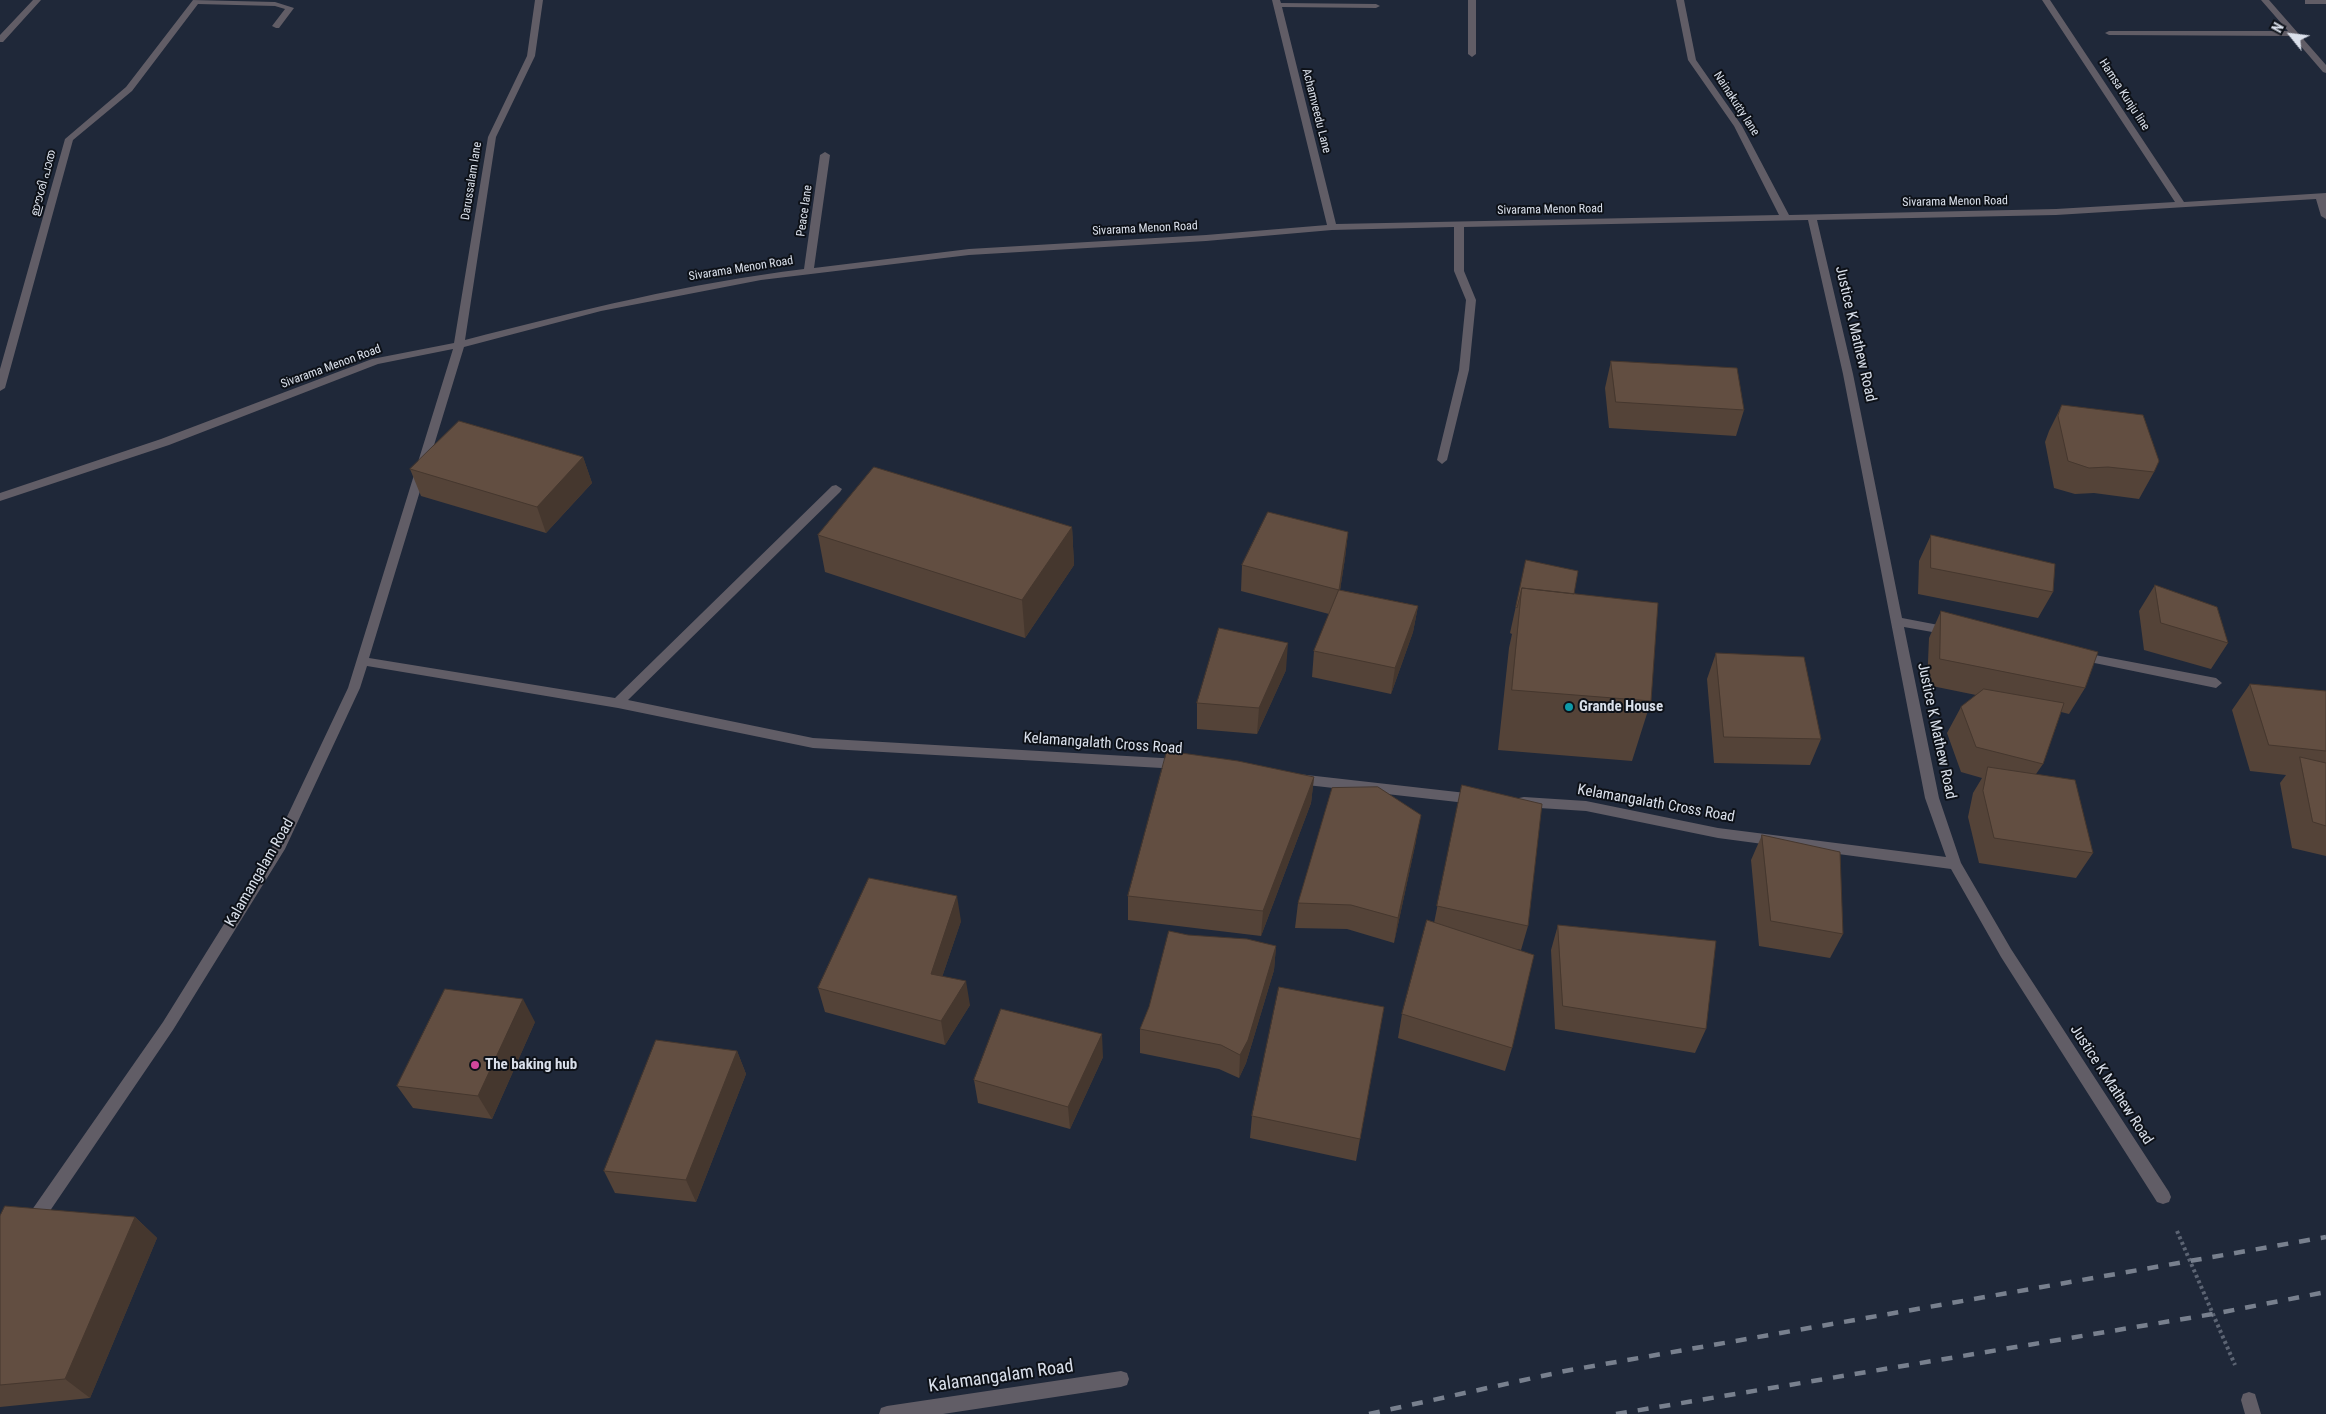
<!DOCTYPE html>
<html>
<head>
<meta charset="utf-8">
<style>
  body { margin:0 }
  #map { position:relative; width:2326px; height:1414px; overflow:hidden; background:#1f2839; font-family:"Roboto Condensed",sans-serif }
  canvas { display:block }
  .north { position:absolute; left:2266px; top:10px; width:50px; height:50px; -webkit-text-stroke:4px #0d1118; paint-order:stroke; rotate:299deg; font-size:14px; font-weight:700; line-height:20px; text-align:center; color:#dae0eb }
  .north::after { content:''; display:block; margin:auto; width:18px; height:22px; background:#dae0eb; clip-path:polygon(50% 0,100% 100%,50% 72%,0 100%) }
</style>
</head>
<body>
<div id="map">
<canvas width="2326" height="1414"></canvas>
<div class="north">N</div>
</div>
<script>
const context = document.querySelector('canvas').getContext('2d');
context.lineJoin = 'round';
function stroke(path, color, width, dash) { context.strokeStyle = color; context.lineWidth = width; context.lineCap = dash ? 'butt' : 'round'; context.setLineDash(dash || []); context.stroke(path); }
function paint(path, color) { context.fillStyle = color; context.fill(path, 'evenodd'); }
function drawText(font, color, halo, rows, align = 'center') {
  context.font = font + ' "Roboto Condensed","Noto Sans Malayalam",sans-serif'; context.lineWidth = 4; context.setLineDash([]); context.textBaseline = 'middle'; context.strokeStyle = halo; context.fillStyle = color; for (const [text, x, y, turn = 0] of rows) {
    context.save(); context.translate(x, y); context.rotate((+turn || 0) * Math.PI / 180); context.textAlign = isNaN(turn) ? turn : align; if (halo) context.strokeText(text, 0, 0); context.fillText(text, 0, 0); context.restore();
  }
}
stroke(new Path2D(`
  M2177,1231L2235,1365`), '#5c6473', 4, [3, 3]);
paint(new Path2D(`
  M33,0H41L3,42H0V35Z
  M193,0L275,2L294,8L279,28H276L272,26L285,9L275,6L198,4L132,91L73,140L5,388L0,391V369L65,139L126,87Z
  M535,0H543L535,56L496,137L465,340C577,311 689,283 804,269L820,155L825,152L830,155L814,268L969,249L1206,235L1327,225L1272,0H1280L1281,3L1376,4L1380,6L1376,8L1282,7L1336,224L1779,215L1734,126L1688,60L1676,0H1684L1696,60L1742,126L1789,215L2056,209L2175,202L2042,0H2050L2184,202L2326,193V219L2321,216L2316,199L2056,215L1817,220L1853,374L1902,618L1949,627L1955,631L1949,635L1904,627L1939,798L1961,863L2011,949L2169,1192L2171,1197L2169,1202L2163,1204L2157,1202L2001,957L1951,869L1718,838L1586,811L1524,807L1519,806L1517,802L1519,798L1524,797L1586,801L1718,828L1946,857L1925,798L1843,374L1808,220L1464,227V271L1476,300L1469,370L1447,460L1442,464L1437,460L1459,370L1466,300L1454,271V227L1332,230L1206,241L969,255L761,280L601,311L464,347L369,658L615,698L832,486L836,485L842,489L840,492L628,700L813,738L1179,759L1184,760L1185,764L1184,768L1179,769L813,748L618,708L367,666L360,688L285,849L173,1030L39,1227L33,1229L27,1227L25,1222L27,1217L163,1022L275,842L348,688L453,349L378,364L169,445L0,501V493L161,439L372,359L454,343L488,137L527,56Z
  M1468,0H1476V54L1472,57L1468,54Z
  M2261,0H2269L2326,65V73L2323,72L2292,36L2109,35L2105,33L2109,31H2288Z
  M2305,0H2326V4H2305Z
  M2079,652L2216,678L2222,683L2216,688L2075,659L2073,656L2075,653Z
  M1298,774L1475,794L1480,795L1482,799L1480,803L1475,804L1298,784L1293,783L1292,779L1293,775Z
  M1121,1371L1127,1373L1129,1379L1127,1385L1121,1387L943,1414H879L881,1408L887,1406Z
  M2249,1392L2255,1394L2261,1414H2245L2241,1400L2243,1394Z`), '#615d66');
stroke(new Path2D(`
  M1369,1414L1565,1371L2326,1237
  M1616,1414L2213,1314L2326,1292`), '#78808e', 4.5, [11, 11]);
paint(new Path2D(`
  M1611,361L1744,410L1736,436L1609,428L1605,388Z
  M2062,405L2154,472L2139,499L2094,493L2075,494L2054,488L2045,442L2049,431Z
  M583,457L592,483L546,533L421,496L410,469Z
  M1072,527L1074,565L1025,638L825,572L818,535Z
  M1348,532L1345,558L1340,590L1418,606L1413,632L1391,694L1312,677L1314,651L1329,614L1241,591L1242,565Z
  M1931,535L2053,592L2038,618L1918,594L1919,561Z
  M1526,560L1574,594L1651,701L1632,761L1498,750L1509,648L1512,634L1510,633Z
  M2155,585L2228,643L2211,669L2144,650L2139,611Z
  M1941,611L2085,688L2069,714L2061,712L2043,764L2036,774L2093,853L2076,878L1979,863L1968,817L1973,793L1982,778L1961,772L1947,733L1961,707L1976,695L1927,685L1929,638Z
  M1716,653L1821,739L1810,765L1714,763L1707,679Z
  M1286,670L1257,734L1197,729V703Z
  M2250,684L2326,691V856L2292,848L2280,783L2286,775L2250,771L2232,710Z
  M1314,777L1311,803L1261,936L1128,920V896Z
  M1462,785L1528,926L1521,950L1517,949L1512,1048L1505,1071L1398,1038L1402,1014L1434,923Z
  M1762,835L1843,934L1830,958L1759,946L1751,860Z
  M1416,841L1394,943L1347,929L1295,928L1298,903Z
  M961,921L942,977L970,1005L945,1045L825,1012L818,988Z
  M1558,925L1706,1029L1695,1053L1555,1029L1551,950Z
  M1188,935L1276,946L1274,970L1246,1063L1239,1078L1219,1069L1140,1053V1029Z
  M1384,1007L1356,1161L1250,1138L1252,1116Z
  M535,1022L492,1119L413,1108L397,1086Z
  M737,1051L746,1074L696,1202L615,1193L604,1171Z
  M1103,1057L1070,1129L978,1103L974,1080Z
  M0,1216L135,1217L157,1238L90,1398L0,1407Z`), '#544338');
paint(new Path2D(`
  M583,457L592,483L546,533L537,507Z
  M1072,527L1074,565L1025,638L1022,600Z
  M1348,532L1345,558L1336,616L1339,590Z
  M1418,606L1413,632L1391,694L1395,668Z
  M1288,643L1286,670L1257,734L1259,708Z
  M1314,777L1311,803L1261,936L1263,911Z
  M1421,815L1416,841L1394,943L1398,918Z
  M957,896L961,921L935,998L931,974Z
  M1276,946L1274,970L1246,1063L1239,1078L1240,1055Z
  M966,981L970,1005L945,1045L941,1021Z
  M523,999L535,1022L492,1119L478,1096Z
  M1102,1034L1103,1057L1070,1129L1068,1107Z
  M737,1051L746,1074L696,1202L686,1180Z
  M135,1217L157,1238L90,1398L65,1379Z`), '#45372e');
const building = new Path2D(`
  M1611,361L1737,368L1744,410L1616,402Z
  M2062,405L2143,415L2159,461L2154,472L2108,467L2089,468L2068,461L2058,416Z
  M459,421L583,457L537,507L410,469Z
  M874,467L1072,527L1022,600L818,535Z
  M1268,512L1348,532L1339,590L1242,565Z
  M1931,535L2055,564L2053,592L1931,568Z
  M1526,560L1578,571L1574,594L1522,588L1517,608L1516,607Z
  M2155,585L2217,607L2228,643L2161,623Z
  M1522,588L1658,603L1651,701L1512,690Z
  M1339,590L1418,606L1395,668L1314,651Z
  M1941,611L2098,652L2085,688L1940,659Z
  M1219,628L1288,643L1259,708L1197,703Z
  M1716,653L1804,657L1821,739L1724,737Z
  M2250,684L2326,691V751L2269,745Z
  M1984,689L2064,703L2043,764L1976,747L1961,707Z
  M1167,751L1238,761L1314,777L1263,911L1128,896Z
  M2300,757L2326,763V826L2313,822Z
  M1988,767L2075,780L2093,853L1994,838L1983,791Z
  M1462,785L1542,804L1528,926L1437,906Z
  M1378,787L1421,815L1398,918L1351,905L1298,903L1332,788Z
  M1762,835L1840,852L1843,934L1771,921Z
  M869,878L957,896L931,974L966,981L941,1021L818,988Z
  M1427,920L1534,955L1512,1048L1402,1014Z
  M1558,925L1716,941L1706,1029L1563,1006Z
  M1169,931L1188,935L1247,939L1276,946L1248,1040L1240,1055L1221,1045L1140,1029L1149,1007Z
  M1279,987L1384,1007L1360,1139L1252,1116Z
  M445,989L523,999L478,1096L397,1086Z
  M1001,1009L1102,1034L1068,1107L974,1080Z
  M656,1040L737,1051L686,1180L604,1171Z
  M5,1206L135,1217L65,1379L0,1385V1216Z`);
paint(building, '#624e41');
stroke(building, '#45372e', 1);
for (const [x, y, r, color] of [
  [1569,707,5,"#0f9aa8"],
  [475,1065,5,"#d1479c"]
]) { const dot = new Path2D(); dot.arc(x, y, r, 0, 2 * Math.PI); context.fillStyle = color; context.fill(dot); stroke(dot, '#0d1118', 2); }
drawText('12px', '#dae0eb', '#0d1118', [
  ["Hamsa Kunju line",2124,95,57],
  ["Nainakutty lane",1736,104,57],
  ["Achamveedu Lane",1316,111,76],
  ["Darussalam lane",472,181,-81],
  ["ഈശി പാത",44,183,-75],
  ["Sivarama Menon Road",1955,202,-1],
  ["Sivarama Menon Road",1550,210,-1],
  ["Peace lane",805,211,-82],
  ["Sivarama Menon Road",1145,229,-3],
  ["Sivarama Menon Road",741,269,-9],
  ["Sivarama Menon Road",331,367,-20]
]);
drawText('15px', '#dae0eb', '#0d1118', [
  ["Justice K Mathew Road",1855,334,77],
  ["Justice K Mathew Road",1936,731,78],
  ["Kelamangalath Cross Road",1103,744,4],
  ["Kelamangalath Cross Road",1656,804,10],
  ["Kalamangalam Road",260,873,-60],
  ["Justice K Mathew Road",2111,1085,57]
]);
drawText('bold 15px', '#dae0eb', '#0d1118', [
  ["Grande House",1579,707],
  ["The baking hub",485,1065]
], 'left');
drawText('18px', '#dae0eb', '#0d1118', [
  ["Kalamangalam Road",1001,1377,-8]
]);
</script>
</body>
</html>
